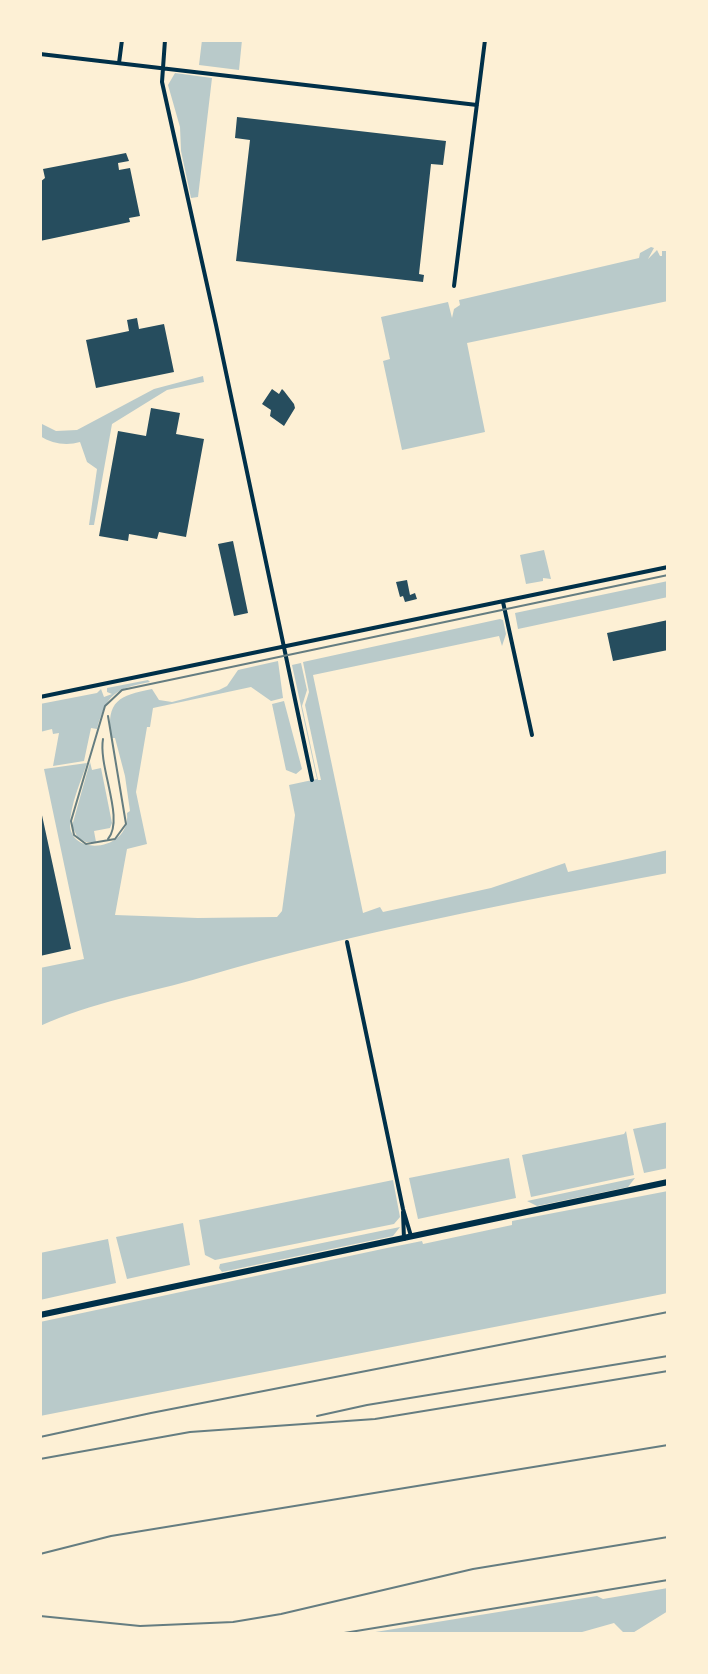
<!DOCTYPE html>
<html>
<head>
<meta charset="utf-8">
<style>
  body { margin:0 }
  #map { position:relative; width:708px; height:1674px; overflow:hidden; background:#fdf0d5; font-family:Rubik,sans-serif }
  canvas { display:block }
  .frame { position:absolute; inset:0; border:42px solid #fdf0d5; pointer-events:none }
</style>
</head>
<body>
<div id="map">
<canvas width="708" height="1674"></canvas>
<div class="frame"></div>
</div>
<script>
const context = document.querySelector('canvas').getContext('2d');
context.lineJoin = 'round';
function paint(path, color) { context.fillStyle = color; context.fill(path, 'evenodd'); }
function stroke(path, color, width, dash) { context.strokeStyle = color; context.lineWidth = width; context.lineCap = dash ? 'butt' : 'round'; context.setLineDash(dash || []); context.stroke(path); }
paint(new Path2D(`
  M202,40H242L239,70L199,65Z
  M175,73L212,78L198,197L191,198L181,151L180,127L168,85Z
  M651,247L654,248L648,259L657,250L660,256H662V251H668V301L467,343L485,432L402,450L383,361L390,359L381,317L448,302L452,318L454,309L460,305L459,300L639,258L640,253Z
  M203,376L204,382L167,390L112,424L94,525H89L97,469L87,462L80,442C67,446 52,444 40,436V423L56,431L77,430L154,389Z
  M544,550L551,579L543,578V581L526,584L520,555Z
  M668,581V597L518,629L515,613Z
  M500,619L503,620L506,634L502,646L499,636L313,675L363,913L380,907L383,912L491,888L565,863L568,872L668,850V873C512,903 355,932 203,977C149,993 92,1002 40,1026V968L84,959L44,769L87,763C81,781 70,805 70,825C71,857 131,851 127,813L130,811L125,776L115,738H111C106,700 119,696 152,689L159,700L172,702L219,690L227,686L238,670L278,661L283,698L271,701L251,687L153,708L150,727H147L136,792L147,844L127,849L115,915L198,918L277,917L282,911L295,815L289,785L317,779L292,665L301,663L307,690L302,706L318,780H321L305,705L309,692L303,662Z
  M148,680L150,682C115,689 107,693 97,729L91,728L84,761L53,766L59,733L53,734L52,729L40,732V704L97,693L101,689L104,697L112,694L107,692V688Z
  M284,701L302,769L296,774L286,770L272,704Z
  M90,762L92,770L101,768L112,823L110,828L94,831L96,842H86L78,838L72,826Z
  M668,1122V1168L644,1173L633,1129Z
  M626,1131L634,1175L531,1197L522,1155L624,1134Z
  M509,1158L516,1198L418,1219L409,1178Z
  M635,1178L628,1187L537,1206L527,1201Z
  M393,1180L400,1217L394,1224L215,1260L205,1255L199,1220Z
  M668,1191V1293L40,1416V1322L387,1248L422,1241L423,1244L512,1225V1221Z
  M183,1223L190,1265L127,1279L116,1237Z
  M400,1227L393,1236L222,1272L219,1268L220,1264Z
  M108,1239L116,1283L40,1300V1253Z
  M668,1588V1611L631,1634H625L614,1623L575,1634H363L597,1596L603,1599Z`), '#b9caca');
paint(new Path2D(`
  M237,117L446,141L443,165L431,164L419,274L424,275L423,282L236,261L250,140L235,138Z
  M126,153L129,161L118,163L119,170L130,168L140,216L129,218L130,222L40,241V182L45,178L43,169Z
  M137,318L139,329L164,324L174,372L96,388L86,340L129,331L127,320Z
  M272,389L279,394L282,389L284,391L294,404L295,408L284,426L270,416L271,410L262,404Z
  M151,408L180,413L176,434L204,439L186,537L159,532L157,539L129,534L128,541L99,536L118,431L146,436Z
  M233,541L248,613L234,616L218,544Z
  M407,580L410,595L415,593L417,599L405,602L403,596L400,597L396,582Z
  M668,620V650L613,661L607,633Z
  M40,806L71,949L40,956Z`), '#264d5e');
stroke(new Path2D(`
  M165,40L162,82L216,325L312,780
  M40,54L477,105
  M119,63L122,40
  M454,286L485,40
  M503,602L532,735
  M40,697L668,567
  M347,942L403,1209L411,1236
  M403,1212L404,1239`), '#003049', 4);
stroke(new Path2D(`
  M40,1315L668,1182`), '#003049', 6);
stroke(new Path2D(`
  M108,716L126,824L115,839L86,844L74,835L71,821L105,706L122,690L668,575
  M103,739C98,767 125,819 108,839`), '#657d81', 2);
stroke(new Path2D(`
  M317,1416L367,1405L668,1356
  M40,1437L151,1413L668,1312
  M40,1459L190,1432L375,1419L668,1371
  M40,1554L111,1536L668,1445
  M40,1616L140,1626L233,1622L281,1614L473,1569L668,1537
  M338,1634L668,1580`), '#657d81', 2);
</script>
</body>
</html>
